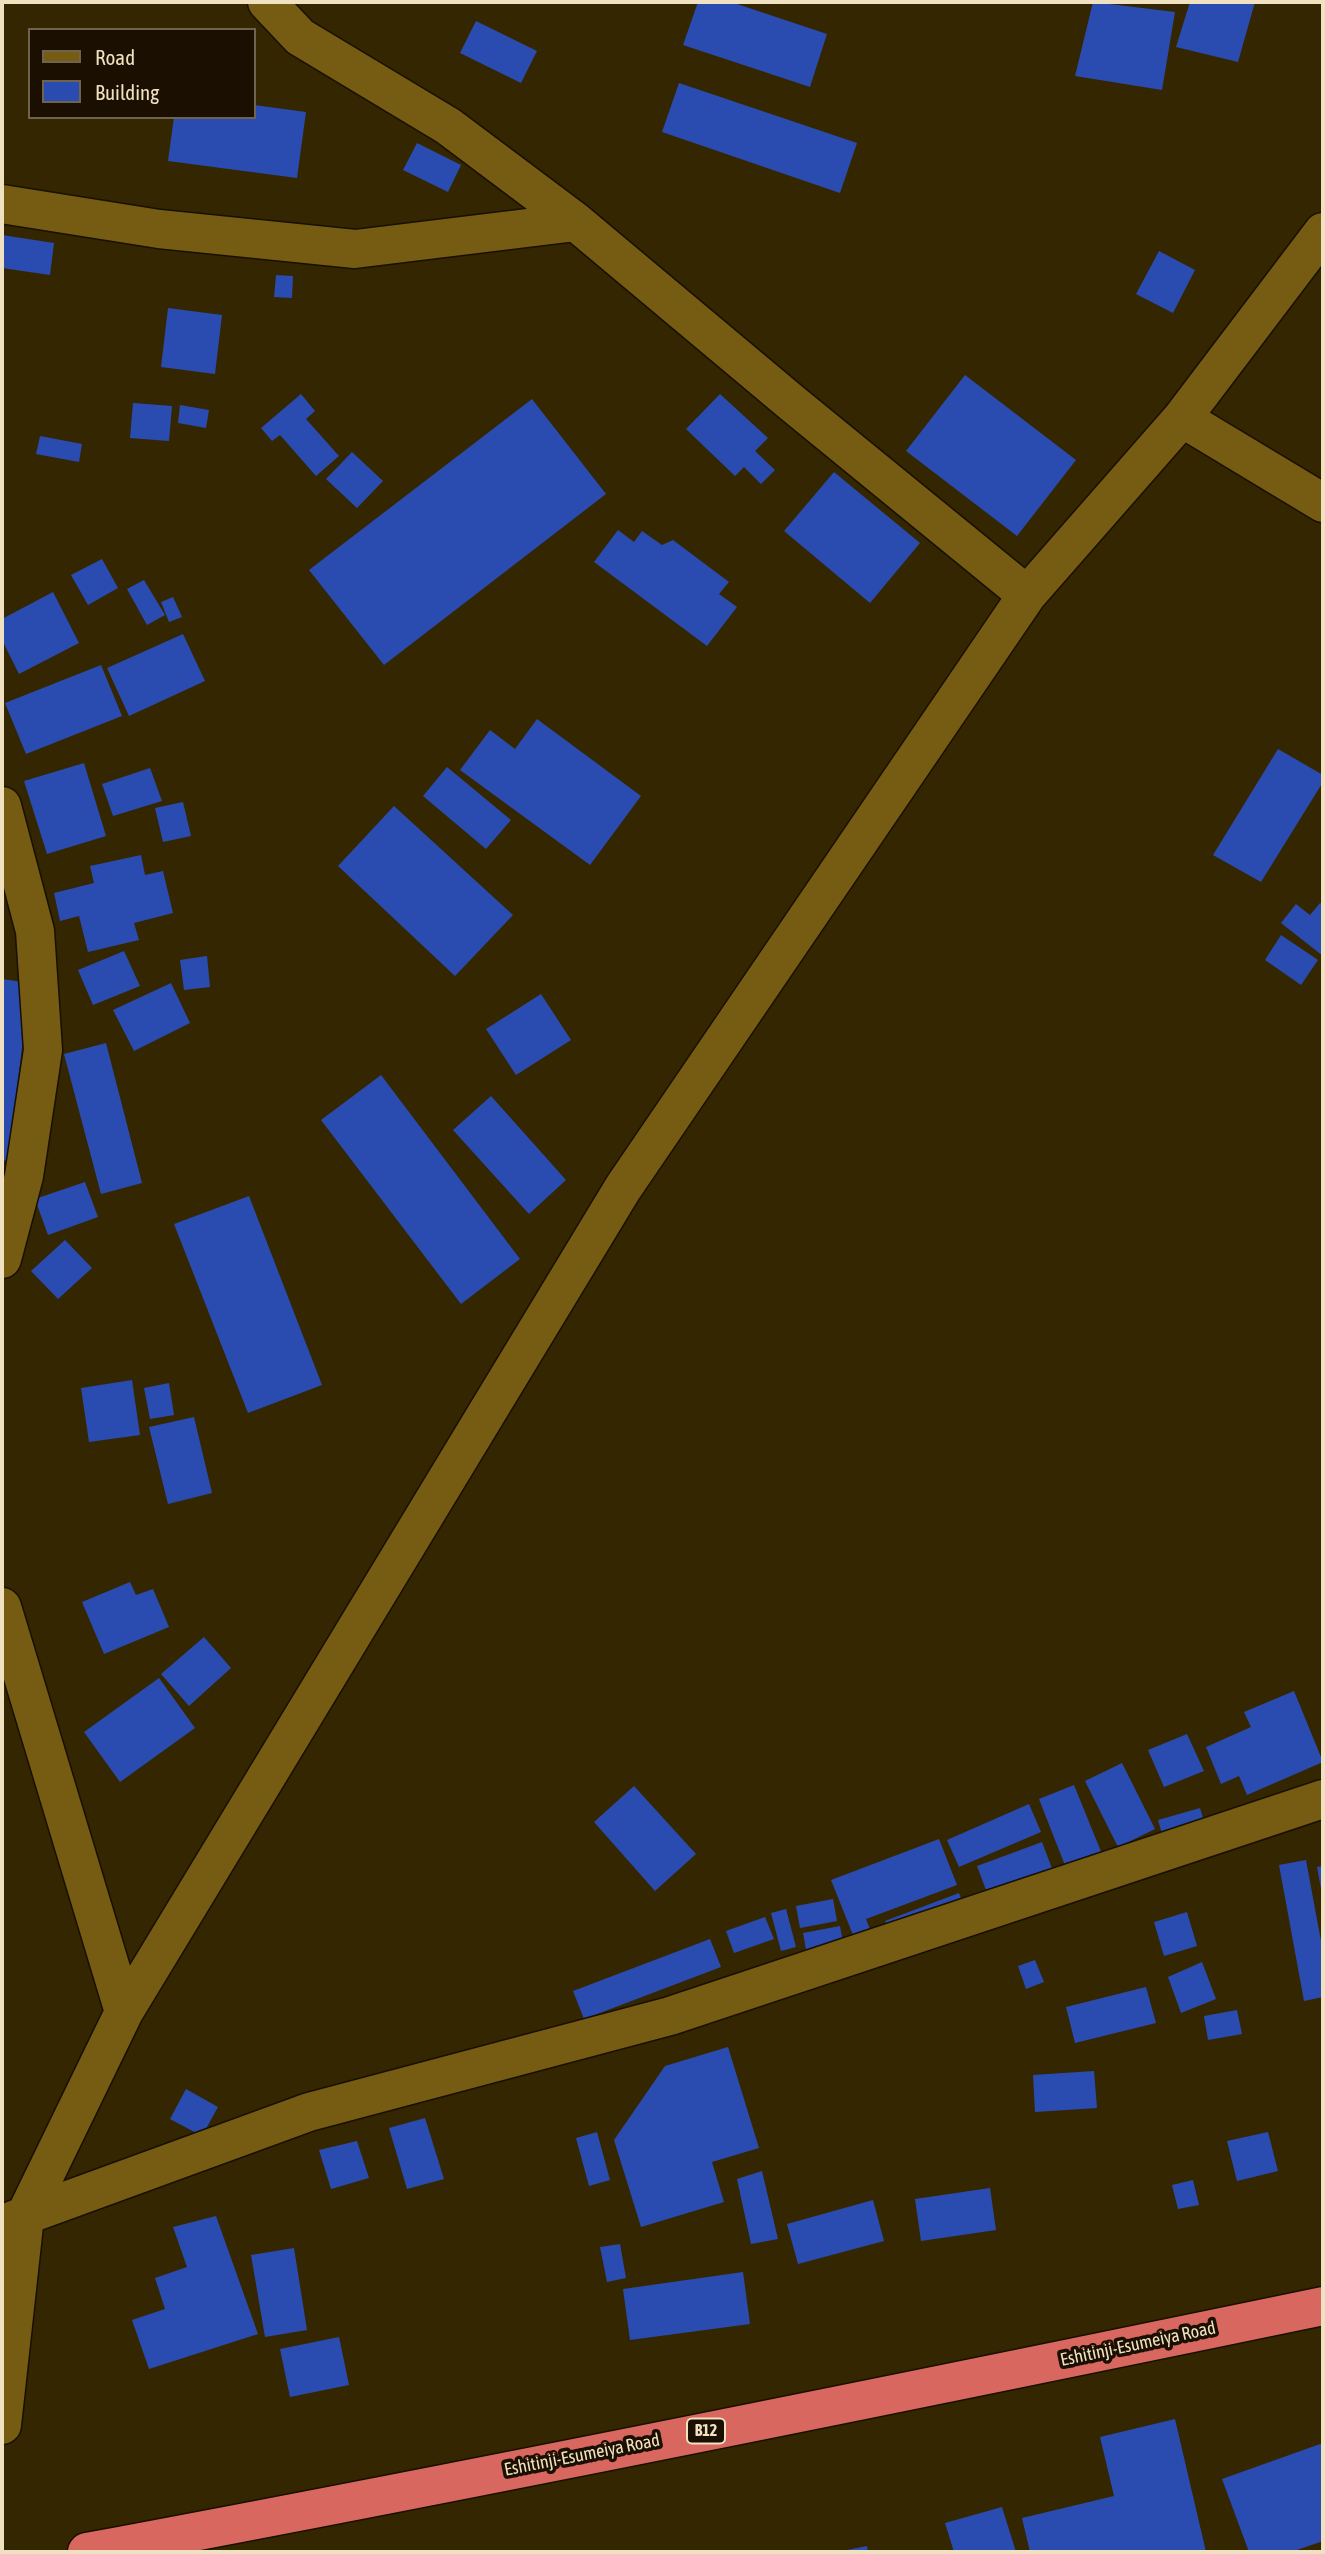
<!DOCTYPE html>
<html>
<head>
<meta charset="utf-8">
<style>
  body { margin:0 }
  #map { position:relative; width:1325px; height:2554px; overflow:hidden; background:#352602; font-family:"Asap Condensed",sans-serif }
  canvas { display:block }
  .frame { position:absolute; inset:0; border:4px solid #f0e1c0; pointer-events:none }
  .legend { position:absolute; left:28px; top:28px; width:228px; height:91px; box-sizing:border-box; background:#1a0f00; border:2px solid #70634d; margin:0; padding:9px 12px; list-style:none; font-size:21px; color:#f0e1c0 }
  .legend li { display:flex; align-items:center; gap:14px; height:35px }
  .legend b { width:35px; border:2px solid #70634d }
</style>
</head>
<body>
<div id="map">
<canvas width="1325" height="2554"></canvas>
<div class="frame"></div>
<ul class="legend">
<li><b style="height:9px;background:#765b13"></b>Road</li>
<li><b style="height:19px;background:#2a4cb1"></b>Building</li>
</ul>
</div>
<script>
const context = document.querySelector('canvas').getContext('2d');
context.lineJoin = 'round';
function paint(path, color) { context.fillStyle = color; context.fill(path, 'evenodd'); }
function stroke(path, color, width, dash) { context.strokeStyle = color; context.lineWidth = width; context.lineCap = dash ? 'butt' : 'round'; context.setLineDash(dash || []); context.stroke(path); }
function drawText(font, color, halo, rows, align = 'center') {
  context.font = font + ' "Asap Condensed",sans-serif'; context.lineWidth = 7; context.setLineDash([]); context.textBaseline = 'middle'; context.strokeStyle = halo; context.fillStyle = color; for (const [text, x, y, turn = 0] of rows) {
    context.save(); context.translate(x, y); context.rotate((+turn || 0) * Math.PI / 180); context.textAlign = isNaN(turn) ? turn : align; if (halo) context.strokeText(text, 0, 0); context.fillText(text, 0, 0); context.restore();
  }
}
paint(new Path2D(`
  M698,2H731L827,34L810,87L683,45Z
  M1093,2L1175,12L1162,90L1075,76Z
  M1190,2H1255L1238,62L1176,47Z
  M476,21L537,51L521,83L460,53Z
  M679,83L857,143L840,193L662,132Z
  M254,105L306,112L297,178L168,161L174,117H254Z
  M417,143L461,165L448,192L403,170Z
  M2,235L54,243L50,275L2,268Z
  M1159,251L1195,270L1173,313L1136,294Z
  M276,275L293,276L292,298L274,297Z
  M168,308L222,315L215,374L161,367Z
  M965,375L1076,460L1017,536L906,451Z
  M301,394L315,411L306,419L339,456L316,476L280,435L272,441L261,428Z
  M720,394L768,438L755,451L775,470L761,484L744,467L735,476L686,429Z
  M532,399L606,494L384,665L309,570Z
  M133,403L172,406L169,441L130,438Z
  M180,405L209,410L206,428L178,423Z
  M40,436L82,444L79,462L36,454Z
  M352,452L383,481L357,508L326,479Z
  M834,472L920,543L870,603L784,531Z
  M618,530L634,542L642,531L662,545L673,540L729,582L719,594L737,607L707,646L594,562Z
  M102,559L118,588L88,605L71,575Z
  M144,580L165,615L147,625L127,589Z
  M53,592L79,643L19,674L2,640V619Z
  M173,597L182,617L169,622L161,602Z
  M183,634L205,681L129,716L107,668Z
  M101,665L122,716L26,754L5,703Z
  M537,719L641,796L590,865L460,770L490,730L515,749Z
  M1278,749L1323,775V782L1261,882L1213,855Z
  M84,763L106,836L47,854L24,781Z
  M447,767L511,820L486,849L423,796Z
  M150,768L162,801L113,816L102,784Z
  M183,802L191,836L163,842L155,808Z
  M394,806L513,915L455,976L338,866Z
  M141,855L145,875L163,871L173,913L134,923L139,940L88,952L79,916L60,921L54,893L94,883L90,866Z
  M1320,903L1323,905V956L1281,923L1296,904L1310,915Z
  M1281,935L1318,960L1301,985L1265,960Z
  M124,951L140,986L93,1005L78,970Z
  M207,956L210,987L184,990L180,960Z
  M2,979L30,983L8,1161L2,1160Z
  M171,983L190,1023L134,1051L113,1010Z
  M541,994L571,1040L516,1075L486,1029Z
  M106,1043L142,1183L101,1194L64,1054Z
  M381,1075L520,1259L461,1304L321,1120Z
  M491,1096L566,1180L529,1214L453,1130Z
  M85,1182L98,1217L48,1235L35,1199Z
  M249,1196L322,1385L248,1413L174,1224Z
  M65,1240L92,1268L58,1299L31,1271Z
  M132,1380L140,1435L89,1442L81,1388Z
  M169,1383L174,1415L150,1419L144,1388Z
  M194,1417L212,1493L168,1504L149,1427Z
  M130,1582L136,1595L153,1589L169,1627L104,1654L82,1602Z
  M204,1637L231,1668L189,1706L161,1674Z
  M159,1678L195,1728L120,1782L84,1732Z
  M1294,1691L1323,1762L1247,1795L1239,1776L1221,1784L1206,1747L1251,1727L1244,1712Z
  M1187,1734L1204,1771L1164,1787L1148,1750Z
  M1122,1763L1155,1829L1118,1847L1085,1781Z
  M1074,1785L1102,1854L1066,1868L1039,1799Z
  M634,1786L696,1854L655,1891L594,1822Z
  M1029,1804L1041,1832L959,1867L947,1840Z
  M1200,1808L1205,1825L1163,1837L1158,1820Z
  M939,1839L957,1885L866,1919L872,1934L855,1940L831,1880Z
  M1042,1842L1054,1874L989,1898L977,1866Z
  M1306,1860L1323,1952V1997L1304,2001L1279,1865Z
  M1323,1866V1894H1322L1317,1867Z
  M959,1893L964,1907L890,1934L885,1921Z
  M833,1899L837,1921L800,1928L796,1906Z
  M786,1909L796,1947L781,1951L771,1913Z
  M1187,1912L1197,1946L1164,1956L1154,1922Z
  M765,1917L774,1939L734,1953L726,1931Z
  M840,1926L844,1948L807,1955L803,1933Z
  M710,1939L721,1967L584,2019L573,1991Z
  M1035,1960L1044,1982L1026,1989L1018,1966Z
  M1202,1962L1216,1999L1181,2013L1168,1977Z
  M1146,1987L1156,2023L1075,2043L1066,2007Z
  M1237,2010L1242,2034L1208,2040L1204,2016Z
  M728,2047L759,2148L712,2162L724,2202L641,2227L614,2140L665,2066Z
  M1094,2071L1097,2108L1035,2112L1033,2075Z
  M186,2089L218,2107L202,2136L170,2119Z
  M425,2118L444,2179L407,2189L389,2128Z
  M597,2132L610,2180L589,2186L576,2138Z
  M1268,2132L1278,2171L1237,2181L1227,2141Z
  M357,2141L369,2178L331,2189L319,2150Z
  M762,2171L778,2239L751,2244L737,2179Z
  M1193,2180L1199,2205L1178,2209L1172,2185Z
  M990,2188L996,2230L921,2241L915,2199Z
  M873,2200L884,2241L798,2264L787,2224Z
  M216,2216L258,2334L149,2369L132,2320L165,2309L155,2278L187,2267L173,2227Z
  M620,2244L626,2278L607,2282L600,2247Z
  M294,2248L307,2330L265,2337L251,2255Z
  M743,2272L750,2324L630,2340L623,2289Z
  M339,2337L349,2385L290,2397L280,2349Z
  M1175,2419L1206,2552H1030L1022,2518L1114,2496L1100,2437Z
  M1323,2443V2541L1291,2552H1249L1222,2479Z
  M1002,2507L1016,2552H954L945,2523Z
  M867,2546L868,2552H842V2551Z`), '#2a4cb1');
const minor = new Path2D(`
  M267,2L300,37L448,126L576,222L792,403L1027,595
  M2,204L159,229L355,249L576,222
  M1182,418L1323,503
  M2,806L35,931L43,1050L24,1176L2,1259
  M2,1607L124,2012
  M13,2220L309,2112L670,2016L1323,1799
  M2,2425L25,2216L124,2012L623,1188L1027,595L1182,418L1323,232`);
const highway = new Path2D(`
  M87,2552C500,2475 912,2391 1323,2306`);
stroke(minor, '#181000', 41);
stroke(highway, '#181000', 41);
stroke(minor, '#765b13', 38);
stroke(highway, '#d8675f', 38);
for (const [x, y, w] of [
  [706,2431,38]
]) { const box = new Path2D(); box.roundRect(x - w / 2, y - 12.5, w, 25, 5); context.fillStyle = '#1a0f00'; context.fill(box); stroke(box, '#f0e1c0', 2); }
drawText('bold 16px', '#f0e1c0', null, [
  ["B12",706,2431]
]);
drawText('18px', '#f0e1c0', '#1a0f00', [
  ["Eshitinji-Esumeiya Road",1138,2344,-12],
  ["Eshitinji-Esumeiya Road",582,2455,-11]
]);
</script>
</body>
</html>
